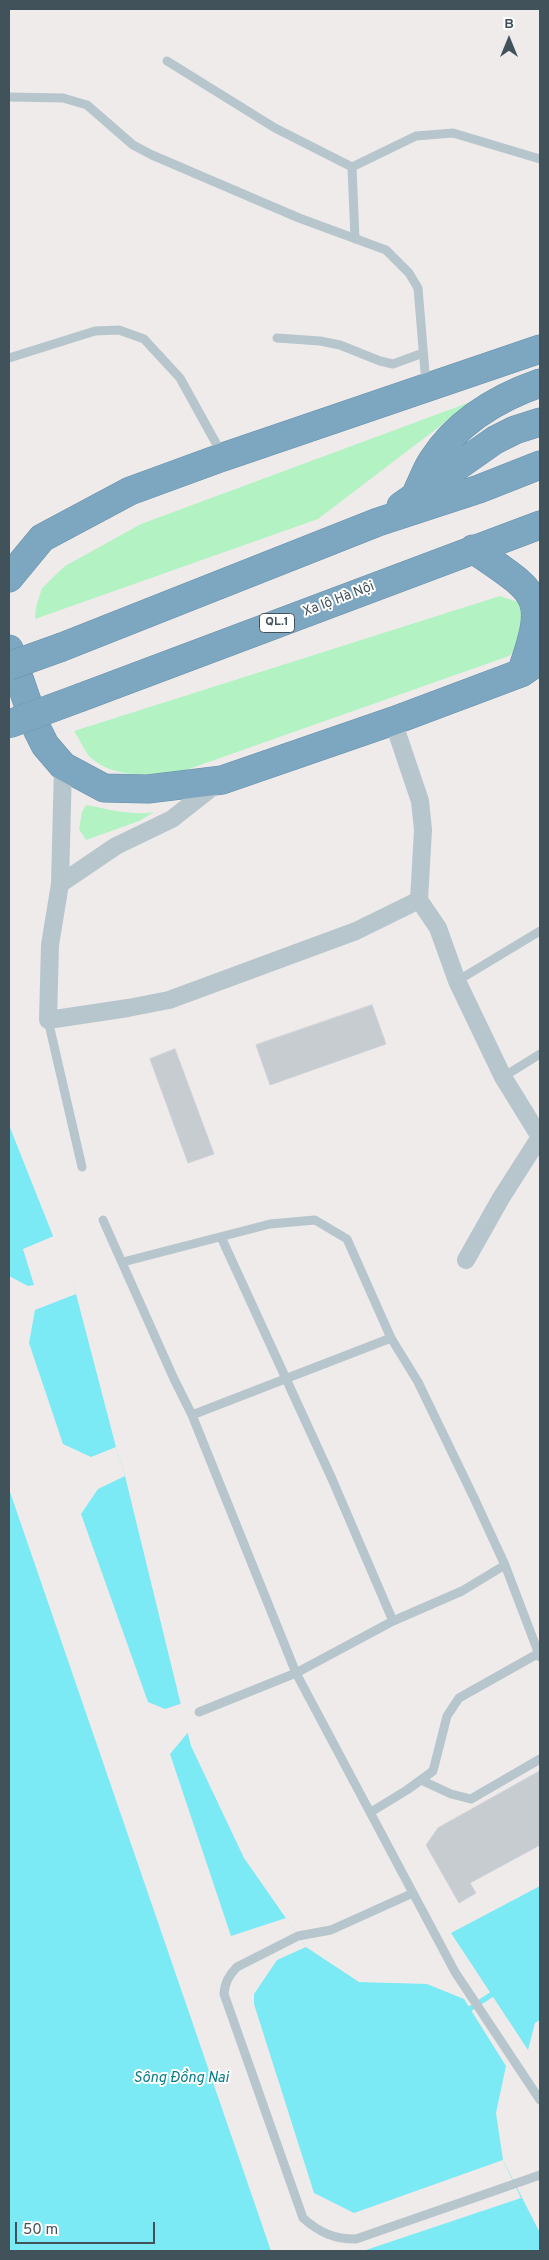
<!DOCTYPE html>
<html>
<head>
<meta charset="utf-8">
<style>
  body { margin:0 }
  #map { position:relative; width:549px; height:2260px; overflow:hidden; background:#efebeb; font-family:Overpass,sans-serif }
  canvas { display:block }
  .frame { position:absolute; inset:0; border:10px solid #42525a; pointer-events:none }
  .north { position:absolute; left:484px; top:15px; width:50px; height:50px; -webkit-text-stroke:4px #fff; paint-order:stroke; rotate:0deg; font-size:14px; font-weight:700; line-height:20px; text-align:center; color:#42525a }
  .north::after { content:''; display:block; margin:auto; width:18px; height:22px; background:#42525a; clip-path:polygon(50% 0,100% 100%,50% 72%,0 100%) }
  .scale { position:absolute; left:15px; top:2222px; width:140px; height:22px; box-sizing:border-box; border:2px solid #42525a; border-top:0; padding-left:6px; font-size:15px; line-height:18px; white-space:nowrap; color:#42525a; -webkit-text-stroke:4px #fff; paint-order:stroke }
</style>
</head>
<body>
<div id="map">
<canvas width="549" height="2260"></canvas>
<div class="frame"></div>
<div class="north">B</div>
<div class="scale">50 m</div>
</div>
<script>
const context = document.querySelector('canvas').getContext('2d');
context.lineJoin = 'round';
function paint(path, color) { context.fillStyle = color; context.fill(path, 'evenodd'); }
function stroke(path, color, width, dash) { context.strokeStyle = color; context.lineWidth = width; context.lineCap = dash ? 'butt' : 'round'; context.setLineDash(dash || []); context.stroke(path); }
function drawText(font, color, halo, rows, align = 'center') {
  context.font = font + ' Overpass,sans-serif'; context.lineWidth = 4; context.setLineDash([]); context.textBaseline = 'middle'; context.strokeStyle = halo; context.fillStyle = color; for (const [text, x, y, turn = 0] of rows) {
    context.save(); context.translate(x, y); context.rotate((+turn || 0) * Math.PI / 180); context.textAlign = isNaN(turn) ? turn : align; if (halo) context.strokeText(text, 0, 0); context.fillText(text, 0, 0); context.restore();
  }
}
paint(new Path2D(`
  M473,401L318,519L35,619L36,607L42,588L65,566L141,524Z
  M500,596L518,602L524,613L521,645L509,656L186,770C155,776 112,780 88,755C83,748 79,738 74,731Z
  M86,805C108,809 131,816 154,812L139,821L86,840L79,829L82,812Z`), '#b3f3c3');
paint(new Path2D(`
  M9,1125L76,1294L116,1447L125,1476L191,1746L244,1858L306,1947L359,1982L427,1984L464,1999L506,2066L496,2113L503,2160L540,2233V2251H9Z
  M540,1886V2020L535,2023L528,2050L451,1933Z`), '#7beaf4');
paint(new Path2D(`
  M54,1236L76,1294L35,1310L29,1343L63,1444L91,1457L116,1447L125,1476L98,1489L81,1514L148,1702L165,1709L183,1703L190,1730L170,1754L231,1936L286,1918L306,1947L277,1960L254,1994V2004L314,2193L354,2213L503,2160L521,2198L363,2251H271L9,1489V1276L28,1286L34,1285L23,1249Z`), '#efebeb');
stroke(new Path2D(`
  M465,2012L497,1991`), '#7beaf4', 5.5);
const building = new Path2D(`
  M372,1005L386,1044L270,1085L256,1045Z
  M175,1049L214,1154L188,1163L150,1059Z
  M540,1771V1845L470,1883L476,1893L459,1903L426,1845L438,1828Z`);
paint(building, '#c7ccd1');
stroke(building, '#ced2d8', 1);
const highway = new Path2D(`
  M417,492C422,482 426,470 432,461C457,422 497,398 540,383
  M401,506L495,440L515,430L540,422
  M473,549C538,594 549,594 521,673
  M9,578L42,538L130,491L223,457L540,349
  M62,647L378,522L479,489L540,465
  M9,649L36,727L45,745L63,766L104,788L148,789L222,780L393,721L521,673L540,660
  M82,697L540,525`);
stroke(highway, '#6891ac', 29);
stroke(new Path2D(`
  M167,61L275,128L352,167L355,239
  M9,97L63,98L87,105L133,145L152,155L299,218L386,250L409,273L418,288L426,384
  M352,167L416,136L453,133L540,159
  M277,338L320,341L340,345L380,361L393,364L423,353
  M9,358L95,331L119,330L144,339L180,378L222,454
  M457,981L540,931
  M48,1020L82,1167
  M503,1077L540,1054
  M103,1220L174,1379L192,1415L296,1673L455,1972L540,2100
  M221,1237L332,1479L393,1621
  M123,1262L270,1224L315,1220L347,1239L391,1338L418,1382L475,1500L505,1565L540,1657
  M192,1415L391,1338
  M199,1712L296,1673L393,1621L462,1591L505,1565
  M421,1780L451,1794L471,1799L540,1759
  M371,1812L407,1790L433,1771L447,1716L459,1698L539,1653
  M413,1893L331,1930L298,1936L237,1967C229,1975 225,1982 224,1994L303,2218C320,2233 334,2239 356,2239L540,2175`), '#b7c6cd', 9);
stroke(new Path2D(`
  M393,721L420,801L423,830L419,900L438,928L457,981L503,1077L540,1137
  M63,766L60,884L50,945L48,1020L128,1008L169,1000L356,931L419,900
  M60,884L116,846L172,819L219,782
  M466,1260L501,1198L540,1137`), '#b7c6cd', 18);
stroke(highway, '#7da6c0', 28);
const highwayBridge = new Path2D(`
  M9,666L62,647
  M9,724L82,697`);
stroke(highwayBridge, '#6891ac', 29, []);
stroke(highwayBridge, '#7da6c0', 28);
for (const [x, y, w] of [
  [277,623,35]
]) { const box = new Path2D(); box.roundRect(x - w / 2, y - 9.5, w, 19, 4); context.fillStyle = '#fff'; context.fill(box); stroke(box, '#42525a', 1); }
drawText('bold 12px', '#42525a', null, [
  ["QL.1",277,623]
]);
drawText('14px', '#42525a', '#fff', [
  ["Xa lộ Hà Nội",339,600,-21]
]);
drawText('italic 15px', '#047d88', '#fff', [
  ["Sông Đồng Nai",181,2079]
]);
</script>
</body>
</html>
